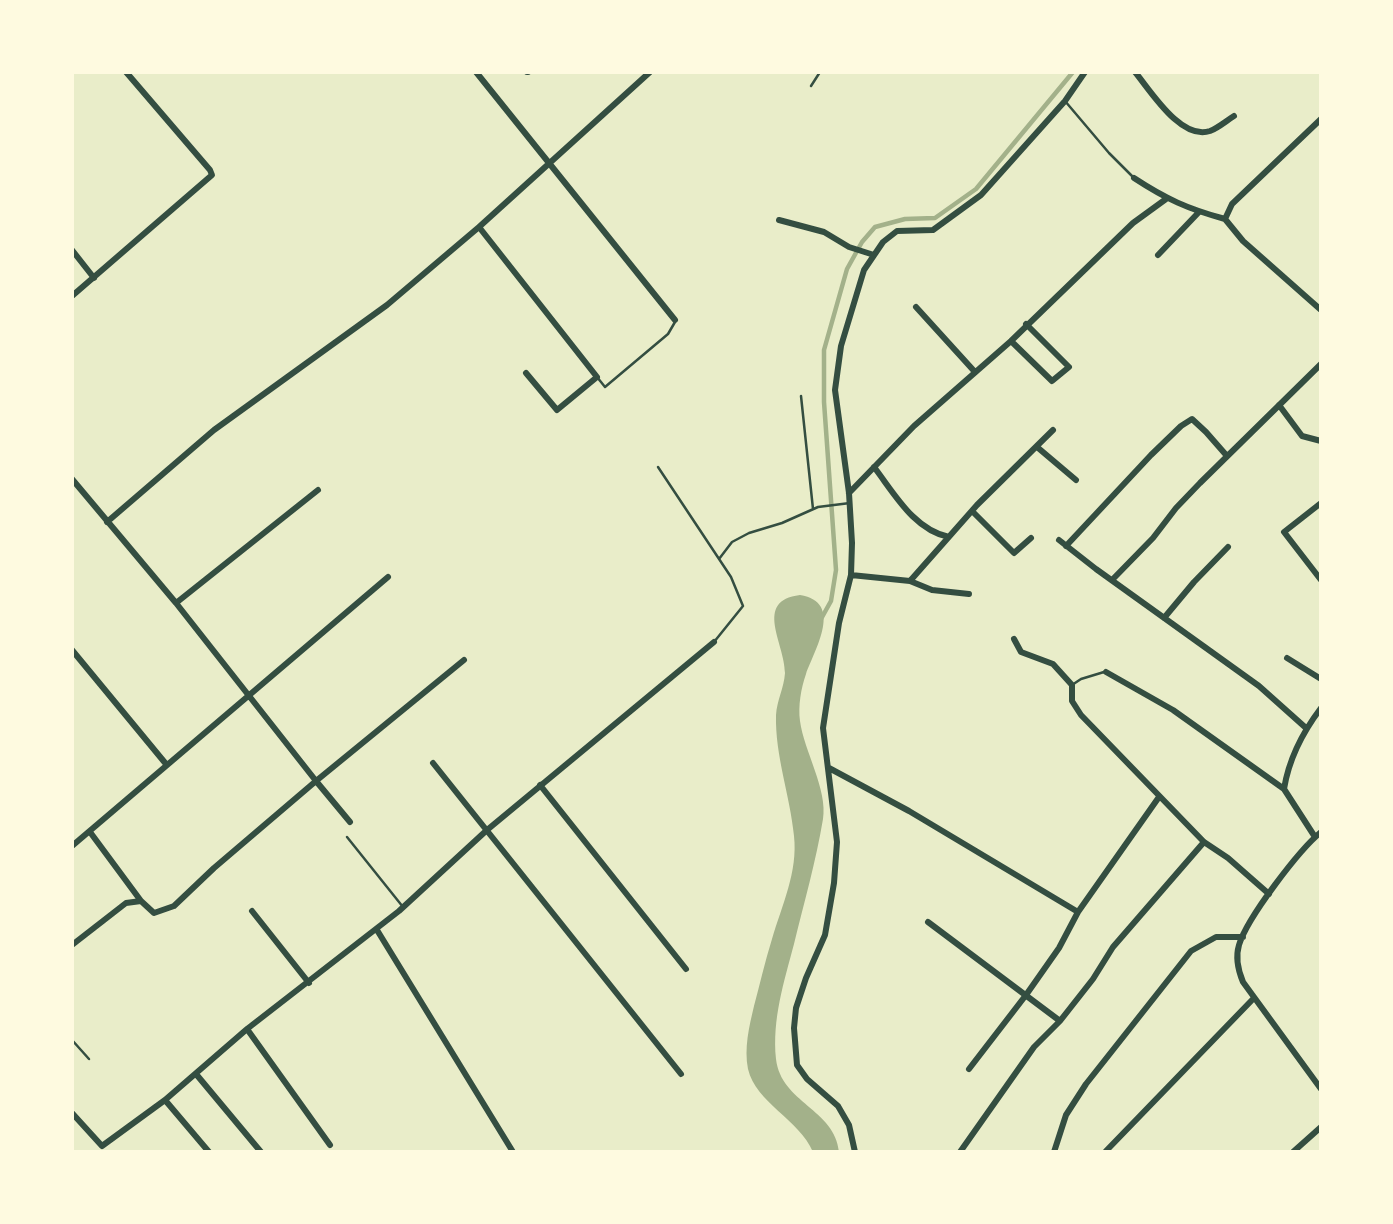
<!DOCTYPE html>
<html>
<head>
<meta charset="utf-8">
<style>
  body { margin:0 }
  #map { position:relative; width:1393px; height:1224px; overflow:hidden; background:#e9edc9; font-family:"IBM Plex Sans",sans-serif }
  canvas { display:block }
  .frame { position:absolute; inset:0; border:74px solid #fefae0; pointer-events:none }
</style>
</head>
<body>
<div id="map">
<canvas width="1393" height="1224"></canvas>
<div class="frame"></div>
</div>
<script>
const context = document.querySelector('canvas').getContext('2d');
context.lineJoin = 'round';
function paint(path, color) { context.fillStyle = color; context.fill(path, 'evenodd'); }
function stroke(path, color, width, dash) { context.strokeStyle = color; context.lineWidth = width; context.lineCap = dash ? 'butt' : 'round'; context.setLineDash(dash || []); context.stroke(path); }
paint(new Path2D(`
  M800,595C844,602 815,649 806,674C801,688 798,706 800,721C804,751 828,790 823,819C816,861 804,903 794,944C784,982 772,1019 776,1059C781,1103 835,1109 839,1152H813C799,1119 756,1103 748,1069C744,1048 749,1027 754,1006C760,984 765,961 772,939C782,905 798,872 794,836C790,795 775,756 776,715C777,700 784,688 785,673C785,643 753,601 800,595Z`), '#a3b18a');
stroke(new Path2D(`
  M821,619L831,601L836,570L824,402V350L847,269L862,242L875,227L905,219L935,218L976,189L1073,72`), '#a3b18a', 4.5);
stroke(new Path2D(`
  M811,86L820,72
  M1065,101L1109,153L1133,177
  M597,377L605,387L668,334L675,322
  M801,396L813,509
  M658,467L731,577L743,606L714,642
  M719,559L732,542L749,533L782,523L818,507L850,503
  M1072,685L1081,679L1104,672
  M347,837L403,907
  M72,1040L89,1059`), '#344e41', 2.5);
stroke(new Path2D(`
  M476,72L675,320
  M527,72H528
  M1135,72C1150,90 1181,141 1210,131C1218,128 1226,121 1234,116
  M1321,119L1232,204L1225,219L1243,241L1321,310
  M1134,178C1166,199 1188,209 1225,219
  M779,220L824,232L849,247L874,255
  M479,227L597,377L557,410L526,373
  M72,250L94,278
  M1158,255L1199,212
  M72,296L212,175L210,170L126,72
  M916,307L975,372
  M1011,341L1052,381L1069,367L1026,324
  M1279,405L1302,436L1321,441
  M1037,447L1076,480
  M874,467C894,493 914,530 949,537
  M72,479L176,603L316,781L214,868L174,906L154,913L141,901L126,903L72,945
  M849,493L914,426L1011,341L1133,223L1166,199
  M1321,503L1284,532L1321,580
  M972,511L1014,553L1031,538
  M107,522L214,430L387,305L479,227L650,72
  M1059,540L1096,569L1259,686L1306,728
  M1066,546L1151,455L1181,426L1192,419L1206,432L1227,456
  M851,575L910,581L977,505L1053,430
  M1112,580L1153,538L1176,508L1200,483L1321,364
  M910,581L932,590L969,594
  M176,603L318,490
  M1164,618L1194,582L1228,547
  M1014,639L1021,652L1053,664L1072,685V701L1081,715L1204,842L1228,858L1269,894
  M72,650L166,764
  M1287,658L1321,679
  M1106,672L1173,710L1284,789
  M433,763L681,1074
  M829,768L909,811L1078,912
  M540,785L686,969
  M350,822L316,781L464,660
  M90,832L141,901
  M1321,832C1299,850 1247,918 1239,945C1235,958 1238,970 1243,982L1321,1089
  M1315,837L1284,789C1289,758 1302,733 1321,708
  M72,846L388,577
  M252,911L309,983
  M928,922L1060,1021
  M377,930L513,1152
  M969,1069L1026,995L1059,948L1078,912L1159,797
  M196,1074L261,1152
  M165,1100L209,1152
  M72,1113L102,1146L165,1100L247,1029
  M330,1145L247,1029L399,911L487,830L714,642
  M1106,1151L1253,999
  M855,1152L849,1125L838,1106L807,1079L797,1065L794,1028L796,1008L806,978L825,935L834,883L837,842L823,728L839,623L851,575L852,543L849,493L835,390L841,346L864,270L883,242L897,231L933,230L981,195L1065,101L1085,72
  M960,1152L1034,1047L1060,1021L1093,979L1113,947L1204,842
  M1054,1152L1066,1115L1086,1084L1191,951L1216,937H1243
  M1293,1152L1321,1127`), '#344e41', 6);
</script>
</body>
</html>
